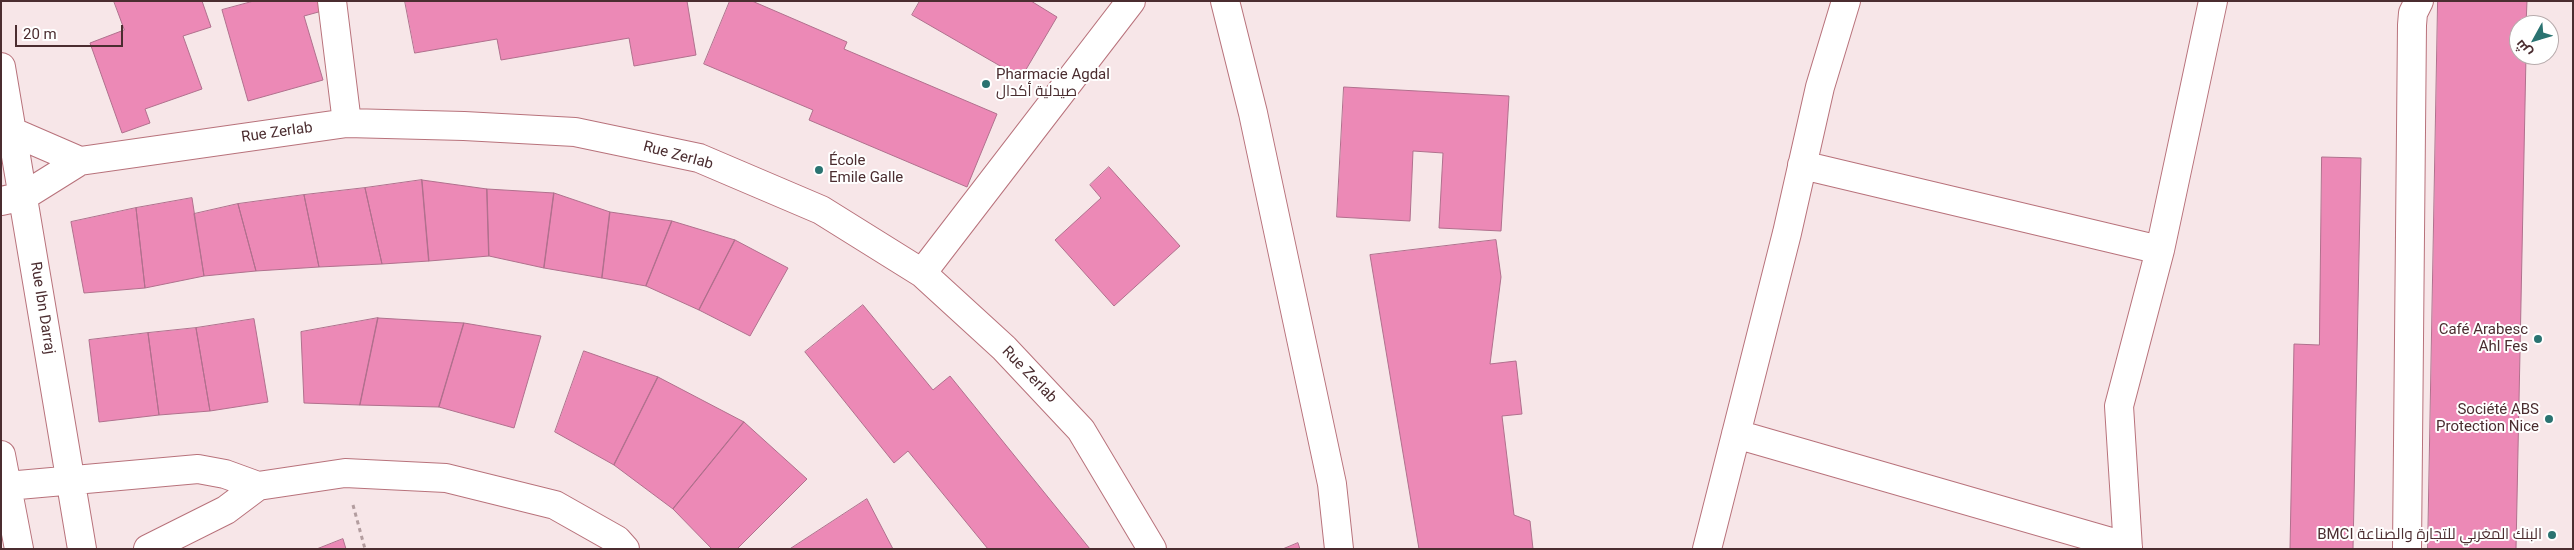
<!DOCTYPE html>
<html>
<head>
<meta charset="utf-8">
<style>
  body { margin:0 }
  #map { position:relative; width:2574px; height:550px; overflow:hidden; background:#f7e6e8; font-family:Roboto,Cairo,sans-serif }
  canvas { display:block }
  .frame { position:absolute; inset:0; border:2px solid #4b2d30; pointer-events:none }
  .north { position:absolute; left:2509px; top:15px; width:50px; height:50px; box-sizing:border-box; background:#fff; border:1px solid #b7abac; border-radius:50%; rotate:231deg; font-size:14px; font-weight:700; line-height:20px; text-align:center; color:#4b2d30 }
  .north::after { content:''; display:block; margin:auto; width:18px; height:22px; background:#2a7371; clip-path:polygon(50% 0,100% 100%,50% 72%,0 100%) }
  .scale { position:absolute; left:15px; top:25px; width:108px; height:22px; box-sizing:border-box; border:2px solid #4b2d30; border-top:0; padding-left:6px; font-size:15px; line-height:18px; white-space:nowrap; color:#4b2d30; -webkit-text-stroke:4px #fff; paint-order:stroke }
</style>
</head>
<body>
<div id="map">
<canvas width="2574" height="550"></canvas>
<div class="frame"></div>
<div class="north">ش</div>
<div class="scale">20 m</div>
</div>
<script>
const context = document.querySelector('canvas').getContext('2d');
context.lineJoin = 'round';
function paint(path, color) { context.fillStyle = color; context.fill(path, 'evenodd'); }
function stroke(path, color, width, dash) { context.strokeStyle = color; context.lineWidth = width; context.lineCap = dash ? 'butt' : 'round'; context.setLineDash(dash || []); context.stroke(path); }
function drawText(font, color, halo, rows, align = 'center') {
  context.font = font + ' Roboto,Cairo,sans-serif'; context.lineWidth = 4; context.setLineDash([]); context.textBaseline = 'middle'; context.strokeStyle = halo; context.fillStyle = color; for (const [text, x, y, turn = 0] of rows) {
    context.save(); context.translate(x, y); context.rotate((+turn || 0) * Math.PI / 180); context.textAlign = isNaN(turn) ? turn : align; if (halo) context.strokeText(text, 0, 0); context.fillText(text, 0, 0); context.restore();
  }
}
const building = new Path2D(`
  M114,1H202L211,27L183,36L202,89L145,109L150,123L122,133L90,43L124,30Z
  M254,1H331L333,8L304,16L323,80L248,101L222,10Z
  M405,1H687L696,55L634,66L629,38L501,60L497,39L415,53Z
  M730,1H752L847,42L844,49L997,114L967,187L809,120L813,110L704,64Z
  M920,1H1031L1057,17L1021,78L912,15Z
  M2438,1H2527L2526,25H2519V55H2526L2516,549H2428Z
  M1344,87L1509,96L1501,231L1439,228L1443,153L1413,151L1410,221L1337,217Z
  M2322,157L2361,158L2353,549H2290L2294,344L2319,345Z
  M1109,167L1180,246L1114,306L1055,240L1101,198L1090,185Z
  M422,180L487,189L489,256L429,261Z
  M422,180L429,261L382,264L365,188Z
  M365,188L382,264L319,267L304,195Z
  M487,189L554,193L544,268L489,256Z
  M554,193L610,212L602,278L544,268Z
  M304,195L319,267L256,271L238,204Z
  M192,198L204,276L145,288L136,208Z
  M238,204L256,271L204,276L194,214Z
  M136,208L145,288L84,293L71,222Z
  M610,212L672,221L646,286L602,278Z
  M672,221L735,240L699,310L646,286Z
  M735,240L788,268L750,336L699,310Z
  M1496,240L1501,277L1490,364L1516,361L1522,414L1502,416L1514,515L1530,521L1533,549H1419L1370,255Z
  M863,305L933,390L950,376L1090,549H988L908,451L894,463L805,352Z
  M378,318L464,323L439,407L360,405Z
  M378,318L360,405L304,403L301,332Z
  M254,319L268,402L210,411L196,328Z
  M464,323L541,336L514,428L439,407Z
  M196,328L210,411L159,415L148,333Z
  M148,333L159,415L99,422L89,340Z
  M584,351L658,377L614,465L555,432Z
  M658,377L744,422L673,509L614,465Z
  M744,422L807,479L737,549H712L673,509Z
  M867,499L893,549H790Z
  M343,539L346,549H317Z
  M1298,543L1300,549H1283Z`);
paint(building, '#ec89b6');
stroke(building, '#b0708d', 1);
const street = new Path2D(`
  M332,1L347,123
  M1225,1L1253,113L1332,484L1339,549
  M1,67L82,549
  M1,134L13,132L80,161
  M1802,165L2160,250
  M1,201L24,196L80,161L347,123L464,126L575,132L699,158L821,210L922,273L1004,348L1081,430L1152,549
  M922,273L1131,1
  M1736,434L2128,547
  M1,455L19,549
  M7,486L198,469L225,474L258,486L345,473L446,478L555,505L617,540L625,549
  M148,549L226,510L258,486
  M1707,549L1787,233L1820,87L1846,1
  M2128,549L2119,406L2160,250L2213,1
  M2407,549L2412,25L2413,13L2419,1`);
stroke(street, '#b8727b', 30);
stroke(new Path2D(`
  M353,505L365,549`), '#b39d9f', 3, [4, 4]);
stroke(street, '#fff', 28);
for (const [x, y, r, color] of [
  [986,84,5,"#2a7371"],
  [819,170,5,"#2a7371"],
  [2538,339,5,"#2a7371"],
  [2549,419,5,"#2a7371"],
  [2552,535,5,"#2a7371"]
]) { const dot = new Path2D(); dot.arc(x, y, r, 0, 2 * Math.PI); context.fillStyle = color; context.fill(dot); stroke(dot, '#fff', 2); }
drawText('15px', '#4b2d30', '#fff', [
  ["Pharmacie Agdal",996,75,"left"],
  ["صيدلية أكدال",996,92,"left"],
  ["École",829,161,"left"],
  ["Emile Galle",829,178,"left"],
  ["Café Arabesc",2528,330],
  ["Ahl Fes",2528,347],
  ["Société ABS",2539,410],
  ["Protection Nice",2539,427],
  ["BMCI البنك المغربي للتجارة والصناعة",2542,535]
], 'right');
drawText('15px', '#4b2d30', '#fff', [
  ["Rue ZerIab",277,133,-8],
  ["Rue ZerIab",678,156,15],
  ["Rue Ibn Darraj",42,308,81],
  ["Rue ZerIab",1029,375,46]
]);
</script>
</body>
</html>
